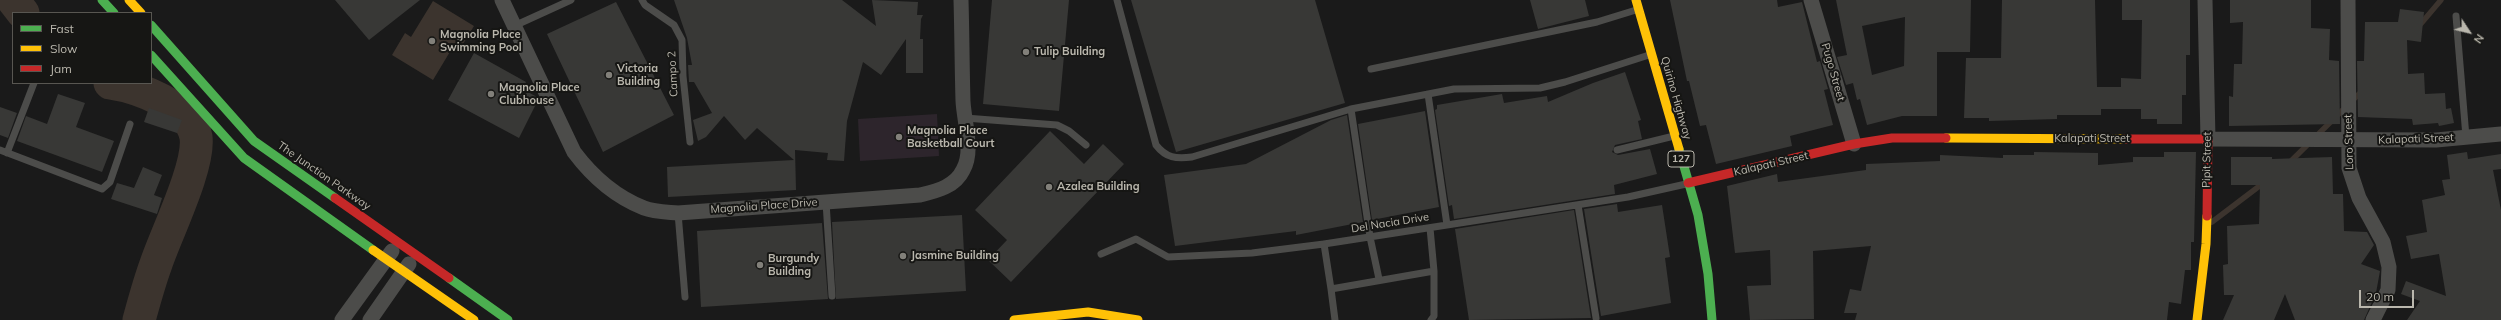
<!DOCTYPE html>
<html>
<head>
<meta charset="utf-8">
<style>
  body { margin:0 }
  #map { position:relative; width:2501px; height:320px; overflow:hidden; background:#1a1a1a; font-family:Mulish,sans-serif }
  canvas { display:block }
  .legend { position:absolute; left:12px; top:12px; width:140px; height:72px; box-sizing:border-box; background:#161614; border:1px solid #585651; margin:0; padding:5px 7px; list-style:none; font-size:12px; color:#bab7ad }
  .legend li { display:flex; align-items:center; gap:8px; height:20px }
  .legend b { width:20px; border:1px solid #585651 }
  .north { position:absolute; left:2449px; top:12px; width:40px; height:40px; -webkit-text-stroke:3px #161614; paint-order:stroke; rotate:125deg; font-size:11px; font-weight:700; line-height:16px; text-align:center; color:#bab7ad }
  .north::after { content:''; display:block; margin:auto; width:14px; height:18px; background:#bab7ad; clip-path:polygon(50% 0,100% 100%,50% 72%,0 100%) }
  .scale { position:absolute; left:2359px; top:290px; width:55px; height:18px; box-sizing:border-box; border:2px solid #bab7ad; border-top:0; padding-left:5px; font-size:12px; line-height:14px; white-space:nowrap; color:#bab7ad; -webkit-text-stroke:3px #161614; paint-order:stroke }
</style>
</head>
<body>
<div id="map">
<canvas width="2501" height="320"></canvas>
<ul class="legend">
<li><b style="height:5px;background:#4caf50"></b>Fast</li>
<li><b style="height:5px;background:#ffc107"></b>Slow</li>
<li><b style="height:5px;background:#c62828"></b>Jam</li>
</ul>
<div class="north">N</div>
<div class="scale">20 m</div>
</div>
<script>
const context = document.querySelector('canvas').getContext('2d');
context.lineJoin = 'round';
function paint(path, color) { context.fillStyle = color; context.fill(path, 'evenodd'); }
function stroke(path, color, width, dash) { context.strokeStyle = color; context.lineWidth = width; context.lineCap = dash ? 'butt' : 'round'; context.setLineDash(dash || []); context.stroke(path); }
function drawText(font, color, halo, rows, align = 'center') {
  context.font = font + ' Mulish,sans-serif'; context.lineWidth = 4; context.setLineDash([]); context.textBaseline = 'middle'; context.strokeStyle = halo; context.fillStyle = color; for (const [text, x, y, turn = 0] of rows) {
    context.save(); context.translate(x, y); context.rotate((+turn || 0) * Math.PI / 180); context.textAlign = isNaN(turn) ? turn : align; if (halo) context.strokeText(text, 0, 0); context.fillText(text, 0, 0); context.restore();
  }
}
paint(new Path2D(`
  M937,114L939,156L860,161L858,119Z`), '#2d252c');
paint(new Path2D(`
  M433,1L474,26L460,49L454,45L433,80L392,55L405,33L411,37Z`), '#3c342e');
stroke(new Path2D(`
  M2419,26L2441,0
  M2290,162L2362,91
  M2212,222L2266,181`), '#3c342e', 5.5);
stroke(new Path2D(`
  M13,0L23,13
  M110,83C137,87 191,106 196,137C200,166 166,234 156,264C149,283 144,302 139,320`), '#3c342e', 33);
paint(new Path2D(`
  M335,0H420L369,40Z
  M674,0H842L876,26L872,0L918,2L917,15H923L921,19L920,39H923V73H906V39L881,75L863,62L847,121L844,161L827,160L828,153L795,150L796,190L668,197L667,167L794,160L757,128L745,140L724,116L706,137L698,141L693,120L712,113L694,82H689L688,65H692L687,38Z
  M992,0H1069L1059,111L983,104Z
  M1131,0H1315L1345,103L1176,152Z
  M1530,0H1585L1589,16L1538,29Z
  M1670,0H1777L1778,7L1802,2L1817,62L1820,61L1828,89L1824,90L1833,125L1790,136L1792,146L1716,164L1706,125L1700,126L1689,81H1687Z
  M1836,0H1971L1970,52H1937V116H1902L1867,125L1860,99L1857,100L1853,83L1846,85L1837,57L1847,55ZM1905,17L1904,66L1872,75L1862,26Z
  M2002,0H2095L2097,87H2121V78L2141,79L2142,20H2122V0H2190V55H2186V95H2182V124H2157V119H2141V109H2101V115H2057V119L1989,121V118H1964L1966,58H2001Z
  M2230,0H2311V28L2330,29L2329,60L2339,61L2340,124L2229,126V96L2233,97L2234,64H2242L2243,22L2230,23Z
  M616,2L674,115L603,152L547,34Z
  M2400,9L2424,12L2421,42L2407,40L2408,74L2424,73L2425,94L2445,93L2446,109L2451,108L2454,123L2439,126L2438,123L2413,125L2412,119L2358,117L2357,61H2364L2365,22H2398Z
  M474,53L526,82L522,89L539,98L519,138L448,100Z
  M1625,72L1641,120L1638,121L1642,139L1615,145L1612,152L1618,155L1650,149L1657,174L1614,185L1615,194L1454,219L1452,205L1449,206L1435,110L1437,109V105L1502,94L1504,103L1547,96L1548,102L1593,83Z
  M58,94L85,103L76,127L114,141L102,172L17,141L26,116L47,124Z
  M0,107L17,113L8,138L0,135Z
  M149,108L182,120L177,133L144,122Z
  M1425,111L1439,207L1372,220L1358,124Z
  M1347,115L1363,222L1296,235V231L1175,246L1164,175L1246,164L1331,120Z
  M1050,131L1084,164L1103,144L1124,164L1011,282L988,260L1007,240L975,210Z
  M2034,152L2098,153V165L2133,162V157H2164V152H2196L2194,242H2191V270H2185L2181,304L2169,302L2167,320H1855L1857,313H1844L1850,289L1861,291L1871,246L1813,251L1814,319L1750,320L1747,286L1771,285L1770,250L1735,253L1727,186L1777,174L1778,182L1866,170V164L1940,161V155L2003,158V155H2034Z
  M2467,152L2468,159L2501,154V169L2493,170L2501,210V320H2407L2420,301L2401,294L2406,281L2446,296L2439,254L2411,259L2406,236L2427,232L2422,200L2445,195L2442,180L2450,179L2447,155Z
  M2231,157H2272V159L2332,157L2333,194H2343L2344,231L2367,232L2374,245L2361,264L2380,271L2376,293L2364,320H2295L2285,294L2274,320H2223L2234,295H2224L2223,265L2228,264L2227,226L2259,224L2260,185H2231Z
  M143,167L162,175L154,195L162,198L157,214L111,199L117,183L134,188Z
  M1617,204L1618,212L1662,205L1670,257L1665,258L1671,303L1601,316L1584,209Z
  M1574,210L1591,318L1469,320L1455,229Z
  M962,215L966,291L836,299L832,222Z
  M822,223L828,299L701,307L697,231Z`), '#383836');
stroke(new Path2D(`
  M642,0L645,5L674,25L682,40L683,76L690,142
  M1117,0L1156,145C1166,158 1176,159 1192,157L1351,109L1454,89L1540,88L1565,82L1649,55
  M2456,16L2466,137
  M514,26L571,0
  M1371,69L1597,22L1636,10
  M1428,94L1447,225
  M1351,109L1370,237L1379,279
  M965,118L1057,125L1069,131L1086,145
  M0,150L102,189L110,182L130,124
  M1617,150L1674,136
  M7,153L34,83
  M826,202L832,296
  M1578,205L1596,318
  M678,213L685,297
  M1324,244L1331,289L1434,271L1430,228
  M1101,254L1136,239L1168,257L1252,253L1324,244L1628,197L1686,184
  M1331,289L1335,320
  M1431,320L1434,316V271`), '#4c4c4a', 7);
stroke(new Path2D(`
  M502,0L574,152C592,176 616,197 644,208C654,212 668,212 678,213L920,195C936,191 955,187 963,170C974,151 964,122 963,101C962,67 962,34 961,0
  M1811,0L1854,144
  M2205,0L2208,139L2436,140L2501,134
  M2348,0L2349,168L2359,198L2383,242L2389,267L2388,290L2373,320
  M342,320L392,251
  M370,320L409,264`), '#4c4c4a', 15);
stroke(new Path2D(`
  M102,0L114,13
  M151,25L254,141L335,198
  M151,55L244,158L373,250
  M1679,149L1698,215L1708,274L1712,320
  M449,278L508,320`), '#4caf50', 9);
stroke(new Path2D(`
  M129,0L141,13
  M1636,0L1679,149
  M1946,138L2124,139
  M373,250L474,320
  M1014,320L1088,312L1138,320
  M2197,320L2206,244L2207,216`), '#ffc107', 9);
stroke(new Path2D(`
  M2124,139H2208L2207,216
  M1688,183L1854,144L1892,138H1946
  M335,198L449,278`), '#c62828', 9);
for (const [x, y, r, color] of [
  [432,41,4,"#82807a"],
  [1026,52,4,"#82807a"],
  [609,75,4,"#82807a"],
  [491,94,4,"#82807a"],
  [899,137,4,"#82807a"],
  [1049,187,4,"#82807a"],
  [903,256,4,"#82807a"],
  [760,265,4,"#82807a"]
]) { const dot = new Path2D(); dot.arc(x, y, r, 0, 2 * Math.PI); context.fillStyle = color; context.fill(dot); stroke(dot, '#161614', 1.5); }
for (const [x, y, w] of [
  [1681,159,26]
]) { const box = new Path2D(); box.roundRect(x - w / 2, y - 8, w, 16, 3); context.fillStyle = '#161614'; context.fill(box); stroke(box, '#bab7ad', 1); }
drawText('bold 10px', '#bab7ad', null, [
  ["127",1681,159]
]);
drawText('bold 11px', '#bab7ad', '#161614', [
  ["Magnolia Place",440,35],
  ["Swimming Pool",440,48],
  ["Tulip Building",1034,52],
  ["Victoria",617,69],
  ["Building",617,82],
  ["Magnolia Place",499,88],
  ["Clubhouse",499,101],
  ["Magnolia Place",907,131],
  ["Basketball Court",907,144],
  ["Azalea Building",1057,187],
  ["Jasmine Building",911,256],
  ["Burgundy",768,259],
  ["Building",768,272]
], 'left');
drawText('11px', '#bab7ad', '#161614', [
  ["Pugo Street",1833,72,74],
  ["Campo 2",673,74,-93],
  ["Quirino Highway",1676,98,74],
  ["Kalapati Street",2092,139],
  ["Kalapati Street",2416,139,-2],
  ["Loro Street",2349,142,-92],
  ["Pipit Street",2207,160,-89],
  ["Kalapati Street",1771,164,-13],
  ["The Junction Parkway",324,176,35],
  ["Magnolia Place Drive",764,206,-4],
  ["Del Nacia Drive",1390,223,-9]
]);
</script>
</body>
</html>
